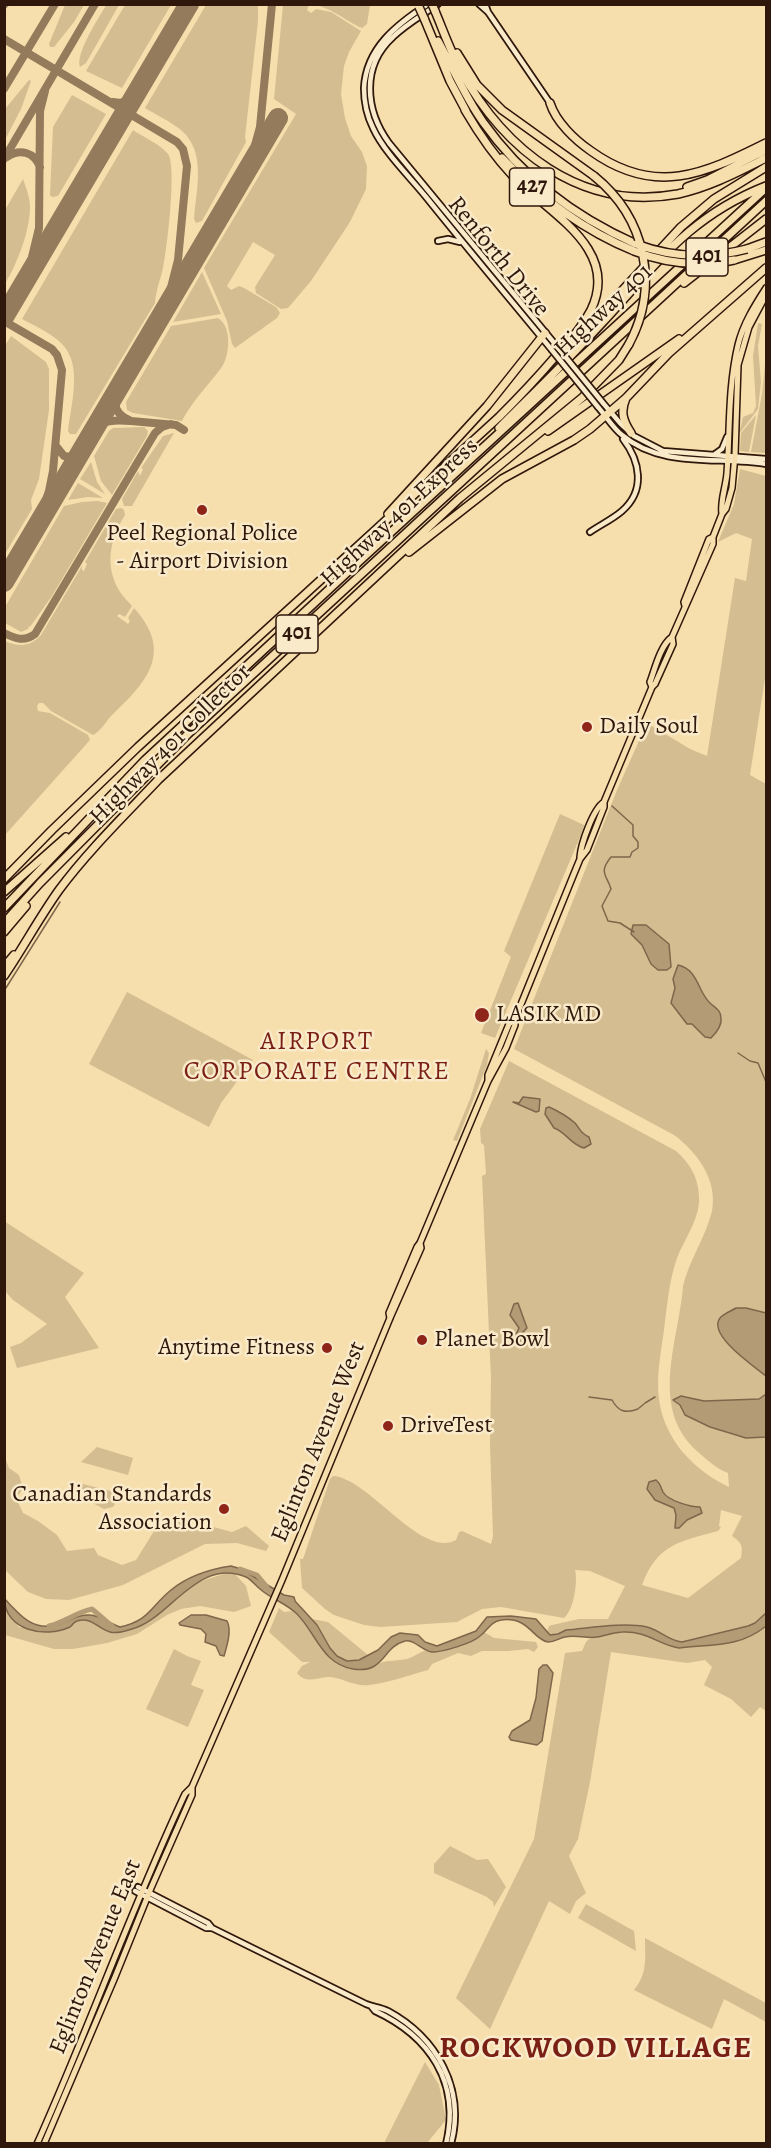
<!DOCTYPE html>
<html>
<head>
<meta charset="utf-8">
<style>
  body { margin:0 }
  #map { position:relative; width:771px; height:2148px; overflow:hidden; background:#f6dfad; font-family:Alegreya,serif }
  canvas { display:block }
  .frame { position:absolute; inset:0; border:6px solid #30170b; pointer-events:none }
</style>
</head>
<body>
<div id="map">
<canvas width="771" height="2148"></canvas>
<div class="frame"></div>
</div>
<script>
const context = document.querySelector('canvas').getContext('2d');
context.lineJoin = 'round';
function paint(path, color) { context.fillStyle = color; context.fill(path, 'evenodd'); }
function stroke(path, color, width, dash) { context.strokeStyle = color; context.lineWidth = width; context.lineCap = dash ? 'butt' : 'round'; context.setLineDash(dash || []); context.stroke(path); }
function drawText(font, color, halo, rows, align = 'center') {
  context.font = font + ' Alegreya,serif'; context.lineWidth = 5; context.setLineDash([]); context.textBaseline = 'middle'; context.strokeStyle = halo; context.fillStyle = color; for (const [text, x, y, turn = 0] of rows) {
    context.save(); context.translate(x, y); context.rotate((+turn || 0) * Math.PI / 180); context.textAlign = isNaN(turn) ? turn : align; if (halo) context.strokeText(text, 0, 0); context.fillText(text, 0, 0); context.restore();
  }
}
paint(new Path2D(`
  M107,4L119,5L86,63L80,67C75,54 99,17 107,4Z
  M65,5H84L74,22L54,47H50L49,44Z
  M125,5H171L122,88L86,71Z
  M206,5H258V21L245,137L246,142L202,221L196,223L194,219C196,190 207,152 181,130C171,122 157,115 145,108Z
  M283,5H370L367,24L362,28C345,21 328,4 309,5L307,10L311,13L316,9L331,12L361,31L349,52L344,66L341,94L345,118L351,136L362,152L367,166L366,189L350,222L311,281L288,308L281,309L256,293L255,287L275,255L253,242L227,286L231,290L239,286L244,288L276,307L280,313L277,318L235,348L232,344L227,321L204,268L296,114L274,99Z
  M29,80L31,81L21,109L5,140V109Z
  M72,95L106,114L58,196L52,197L50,195L53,127Z
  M133,130C143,137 160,144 168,154C177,166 167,250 163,268C160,281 156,290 155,303L76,434H70L68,431C71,404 83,365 62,344C51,333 35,326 22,319Z
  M23,179C26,187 30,198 30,207C30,231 17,264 5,284V210Z
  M202,272L221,314L173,322Z
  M218,318C231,326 230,350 224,363C221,369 215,376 210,382C200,394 189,407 182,421L133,413L127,410L126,402L171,326Z
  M758,323L762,324L758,346L761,382L758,409L739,434L743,417L753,413L756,406L753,356Z
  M11,336L46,362L49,369V410L39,479L31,500L32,509L5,554L4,347Z
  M766,355V453L751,452L762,394Z
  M756,415L749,452L740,451L741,433Z
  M144,427L148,431L147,436L112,495L101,481L94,456L109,431L113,428Z
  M174,433L132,506H124L122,499L138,471L140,476L143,469L141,468L163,436Z
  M91,462L97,482L105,494L80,479Z
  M740,469L766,476V672L750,775L766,784V1613L755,1623L748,1626L682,1642C668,1641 660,1630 647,1627C624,1622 590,1628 566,1630L558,1634L550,1635L547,1632L549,1626L552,1625L579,1619H608L625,1586L590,1571L575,1570C578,1581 574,1610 564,1618L501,1607L482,1609L457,1622L380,1627L364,1625L334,1615L325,1609L302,1588L300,1559H303L330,1479L333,1476C369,1478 421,1559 456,1540L459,1532L462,1531L491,1544L493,1536L490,1446L491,1378L482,1176L486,1174L484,1145L481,1143L480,1129L509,1061L676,1151C692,1165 700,1181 699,1203C697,1223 684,1240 677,1258C669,1281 667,1306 664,1330C661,1352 656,1376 659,1399C664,1440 695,1471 729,1487L728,1473C717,1469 707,1460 698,1452C648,1408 679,1341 683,1286C689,1260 706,1237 712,1211C718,1180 697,1152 674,1135L514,1049L617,790L647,723L690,749L707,756L735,578L746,581L752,539L736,533L718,542L734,504ZM721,1510L742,1516L732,1536C742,1543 743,1546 741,1558L688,1598L642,1585C657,1544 681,1541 718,1531L721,1527L719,1526Z
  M78,483L103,498L88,497L68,500Z
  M98,501L107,503L52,596L30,627L29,626L28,629L21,632L5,623V607L64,506L82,502Z
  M121,508L124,510L125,515C110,539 104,566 120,592C123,597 128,601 132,606L125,617L119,614L117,616L128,624L130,621L128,618L134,608C174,652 147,682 112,715C106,721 101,731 93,735L51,711L43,703H39L37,706L38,711L50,713L88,735L90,740L5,835V641C19,647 30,647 41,635L82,566V570L84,571L87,564L85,562L116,509Z
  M560,814L584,825L583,830L495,1038L481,1033L511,957L504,951Z
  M127,992L253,1060L221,1103L209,1127L89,1064Z
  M486,1049L489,1053L487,1065L457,1141L453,1140L470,1099Z
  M4,1221L84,1273L65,1297L99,1348L17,1368L10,1347L21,1343L47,1324L13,1300L5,1291Z
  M97,1447L133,1458L128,1475L81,1462Z
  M4,1456L9,1468L19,1475L23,1489L16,1498L23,1513L38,1521L57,1535L67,1551L94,1548L98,1555L122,1565L136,1560L161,1520L172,1517L188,1527L206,1525L232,1532L246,1526L269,1546L266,1551L237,1543L205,1544L123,1585L69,1600L46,1599L28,1592L5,1570Z
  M77,1482L79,1483L122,1494L113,1507L104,1509L74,1493Z
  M227,1573L235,1574L246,1586L251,1606L234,1612L200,1606L181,1609L167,1615L137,1634L107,1643L73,1649H54L5,1635L4,1608L19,1627L37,1632L53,1630L76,1621L85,1620L95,1623L107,1631L133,1629L198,1582Z
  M279,1608L284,1612L293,1611C311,1626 317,1651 337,1664C352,1673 366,1669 380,1663C386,1660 399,1661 407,1659C413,1657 419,1653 424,1651C427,1650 430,1652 433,1652C446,1652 476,1642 484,1632L494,1638L536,1642L538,1647L534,1652L528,1649L508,1651H482L471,1656L458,1653L432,1664L428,1670C409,1675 388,1683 369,1685C355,1687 341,1677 328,1677C316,1678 306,1684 297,1673L302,1666L310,1662H302L269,1632Z
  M312,1619L328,1622L368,1655C335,1674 328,1640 312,1619Z
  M766,1626V1711L760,1707L751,1717L731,1699L704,1685L712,1667L705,1660L687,1663L611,1652L590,1782L578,1839L569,1856L586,1893L576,1901L570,1914L549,1901L490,2029L456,1998L534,1839L565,1653L582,1651L586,1642L589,1639C610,1634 631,1628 652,1637C661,1640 669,1647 679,1648C712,1644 739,1648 766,1626Z
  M174,1649L187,1656L201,1661L191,1685L204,1690L188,1727L146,1709Z
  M450,1846L477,1860L488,1859L506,1887L494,1907L493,1902L487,1897L434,1873V1864Z
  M586,1904L634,1931L636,1951L578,1918Z
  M645,1938L766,2003V2022L724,1999L712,2029L634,1990C648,1973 645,1958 645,1938Z
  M425,2062L439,2085L446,2120L427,2143H384Z`), '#d4bd91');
const water = new Path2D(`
  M633,925H646L669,944L671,967L667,970H658L651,964L642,945L631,934Z
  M678,965C699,970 697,991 710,1003C715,1008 721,1010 721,1018C722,1025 716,1033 711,1038L705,1037L692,1024H687L671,1003L675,988L673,979Z
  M523,1097L540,1099L539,1111L536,1112L513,1102L519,1103Z
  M549,1107C558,1111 568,1117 575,1123C580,1129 581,1134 589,1137L591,1144L584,1148C571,1145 566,1132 554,1128L545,1114L546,1108Z
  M518,1303L527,1328L519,1336L521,1344L520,1346L516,1345L514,1339L519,1328L510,1315L514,1304Z
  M736,1308H746L766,1313V1376C755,1367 707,1335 720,1318C723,1314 731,1311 736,1308Z
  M766,1394V1437L746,1438L710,1427L685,1415L680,1405L673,1400L681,1396L704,1401L759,1399Z
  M656,1480C661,1484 660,1486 663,1492C668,1501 691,1507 700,1507L702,1513L687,1520L679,1528H675L676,1515L674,1508L655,1500L647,1489L649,1482Z
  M231,1566L241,1569L284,1595L294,1597L295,1601L317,1625L330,1648L337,1656L347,1661L359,1660L378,1650L391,1637L400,1633L418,1635L425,1642L437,1646L476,1631L487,1617L511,1616L536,1619L550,1635L558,1634L566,1630C590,1628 624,1622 647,1627C660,1630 668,1641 682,1642L748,1626L755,1623L766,1613V1626C739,1648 712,1644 679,1648C659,1645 647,1631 623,1632C614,1632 605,1636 597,1637C586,1639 576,1634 565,1637C559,1638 555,1642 548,1642C533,1640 529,1616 501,1620C490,1622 488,1630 480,1636C473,1643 443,1652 433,1652C423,1652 415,1639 405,1641C382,1647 385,1674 353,1669C322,1664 316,1633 297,1614C286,1603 271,1599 260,1589C255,1585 252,1580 246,1577C197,1557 170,1619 132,1629C126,1631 117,1634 110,1632C98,1629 91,1616 77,1621C72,1623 74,1624 70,1627C44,1639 5,1630 4,1598C19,1615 34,1633 59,1624C69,1621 77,1614 90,1615C99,1615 111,1624 120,1627C150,1620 150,1607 171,1590C188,1576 211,1569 231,1566Z
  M191,1615H206L227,1621C232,1630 227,1646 224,1656L220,1655L216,1646L205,1642L206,1634L201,1629L180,1625L179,1623Z
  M543,1665H547L553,1673L542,1741L537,1745L511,1740L509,1737L512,1731L530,1720L536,1698L539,1669Z`);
paint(water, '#b39b76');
stroke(water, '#7f664b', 1.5);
stroke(new Path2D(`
  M612,806L633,825V836L638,842V848L632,852L630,857H611C598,873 607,875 611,889L602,906L608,921L620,923L634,932
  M4,991L60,902
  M738,1053L750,1061L758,1063L766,1082
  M589,1397L612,1400C618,1411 625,1414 638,1409
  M645,1403L655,1397
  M639,1408L644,1404`), '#7f664b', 1.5);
stroke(new Path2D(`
  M240,1569L257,1575L267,1587
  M49,1626C65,1622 77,1612 92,1609L113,1627`), '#b39b76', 5);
stroke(new Path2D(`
  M4,5L5,4
  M4,39L177,142L183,149L187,166L178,260L165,311
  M4,89L55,4
  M113,102L121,103L134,97
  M7,157C20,148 34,152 40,167
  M4,159L95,4
  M231,198L252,156L260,127L272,4
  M27,278L39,228L40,111L45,91
  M4,321L52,349L57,355L62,370L53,471L49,491L38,524
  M131,421L176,425L184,430
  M56,446L64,456L71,457L81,452
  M82,452C98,425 96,418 131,421C101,409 121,386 131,368
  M4,577L12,569
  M4,633C16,639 24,642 35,634L155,433L162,427L171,424`), '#937b5c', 8);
stroke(new Path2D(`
  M4,317L189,4
  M4,582L278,118`), '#937b5c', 20);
const secondary = new Path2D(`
  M428,4C397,24 366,48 364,88C364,101 367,116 373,128C384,152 409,176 426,197C467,248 509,298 551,349
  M438,4C423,15 406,24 393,37C361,66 365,110 389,143L555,344
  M479,4L488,12
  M485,4L488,12L550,103
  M438,241L448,239L460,242
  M603,403L620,423L634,436L663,451L766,459
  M598,407C606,416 613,428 622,435C662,469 719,456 766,464
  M715,454L722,449L727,437
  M590,532C600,525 613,519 622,511C646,490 640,461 623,439
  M138,1887L208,1923L212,1928
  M135,1891L206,1928H212L366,2004C373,2007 380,2007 388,2011C436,2037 466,2088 451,2144
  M371,2006L375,2011C429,2036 461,2082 446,2144`);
const primary = new Path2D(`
  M722,514C720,501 726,487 727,473C730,431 728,387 738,345C743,324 755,305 766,288
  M685,606L684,602L709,539L713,537
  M652,687L650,682C655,669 660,646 672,637
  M580,857C581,844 593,809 604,802
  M488,1081V1075L509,1024L515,1019
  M390,1318L389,1313L417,1247L420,1243L488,1081L506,1048L515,1025V1019L571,881L580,859L587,850L604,807V802L652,687L655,684L673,644L672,637L713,544V537L722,514L726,509L732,488L735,455L738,365L749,327L766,295
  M37,2144C89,2028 131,1909 185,1794L192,1787L282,1580L390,1318L421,1248L420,1243
  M44,2144L115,1977L151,1888L192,1795V1787`);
const highway = new Path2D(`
  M435,11C443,30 450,50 460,69C504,150 581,212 678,194C710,187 738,172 766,158
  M424,18L450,81L466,111
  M438,41C453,68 465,97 483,122C522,177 575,217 636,244
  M457,53L477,85L502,110L594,176
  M550,103C556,122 575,140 591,151C655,197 704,174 766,143
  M502,158C540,198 583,230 634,251
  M687,187L707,180L766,150
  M747,249L766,242
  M734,260L766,250
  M684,283L766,219
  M559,359L681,227L714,199L766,167
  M626,398C620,412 623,421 631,433
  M499,428C534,393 569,359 602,323C657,264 688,217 766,186
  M548,431L679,339
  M388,514L487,406L545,333
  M409,552L502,479L574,440L590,429L626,398L669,353L766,268
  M4,879L52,830L138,747L499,417C518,398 537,378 555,357C568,342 582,328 591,310C621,248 548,213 513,176C494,156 479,134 465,110
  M4,892L66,837
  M4,908L145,760L365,556L766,188
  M4,923L40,883L188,734L766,201
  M4,932L26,906
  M4,967L14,955
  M4,976C23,948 39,918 59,890C88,851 124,816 158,780L460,498L583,397L619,360L629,344`);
stroke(secondary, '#30170b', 8);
stroke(primary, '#30170b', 8);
stroke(highway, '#30170b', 10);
stroke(secondary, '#f9eaca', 4.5);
stroke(primary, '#f6dfad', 5);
stroke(highway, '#f6dfad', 7);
const secondaryBridge = new Path2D(`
  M555,344L603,403
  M551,349L598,407`);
const highwayBridge = new Path2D(`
  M432,4L435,11
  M419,7L424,18
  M594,176C646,218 660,286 629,344
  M636,244C673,258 709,259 747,249
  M634,251C667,264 700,267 734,260`);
stroke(secondaryBridge, '#30170b', 8, []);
stroke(highwayBridge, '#30170b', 10, []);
stroke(secondaryBridge, '#f9eaca', 4.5);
stroke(highwayBridge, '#f6dfad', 7);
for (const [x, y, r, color] of [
  [202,510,6,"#8f2418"],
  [587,727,6,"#8f2418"],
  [482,1015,8,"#8f2418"],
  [422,1340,6,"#8f2418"],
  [327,1348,6,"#8f2418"],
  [388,1426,6,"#8f2418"],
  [224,1509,6,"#8f2418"]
]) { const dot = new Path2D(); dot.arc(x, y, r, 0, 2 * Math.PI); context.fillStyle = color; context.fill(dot); stroke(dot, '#f9eaca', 2); }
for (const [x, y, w] of [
  [532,187,45],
  [707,257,42],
  [297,634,42]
]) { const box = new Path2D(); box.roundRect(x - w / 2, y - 19, w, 38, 4.5); context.fillStyle = '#f9eaca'; context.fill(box); stroke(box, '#30170b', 1.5); }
drawText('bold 22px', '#30170b', null, [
  ["427",532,187],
  ["401",707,257],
  ["401",297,634]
]);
drawText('24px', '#30170b', '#f9eaca', [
  ["Renforth Drive",498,257,51],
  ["Highway 401",604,311,-43],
  ["Highway 401 Express",400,513,-43],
  ["Highway 401 Collector",171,745,-45],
  ["Eglinton Avenue West",319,1442,-68],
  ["Eglinton Avenue East",96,1957,-68]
]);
drawText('24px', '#30170b', '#f9eaca', [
  ["Peel Regional Police",202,534,"center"],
  ["- Airport Division",202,562,"center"],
  ["Daily Soul",599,727],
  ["LASIK MD",496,1015],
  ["Planet Bowl",434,1340],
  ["Anytime Fitness",315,1348,"right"],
  ["DriveTest",400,1426],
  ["Canadian Standards",212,1495,"right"],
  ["Association",212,1523,"right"]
], 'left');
context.letterSpacing = '1.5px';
drawText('26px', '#7a1f14', '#f9eaca', [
  ["AIRPORT",317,1043],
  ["CORPORATE CENTRE",317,1073]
]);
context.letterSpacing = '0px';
context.letterSpacing = '1.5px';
drawText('bold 30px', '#7a1f14', '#f9eaca', [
  ["ROCKWOOD VILLAGE",596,2050]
]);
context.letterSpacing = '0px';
</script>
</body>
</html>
